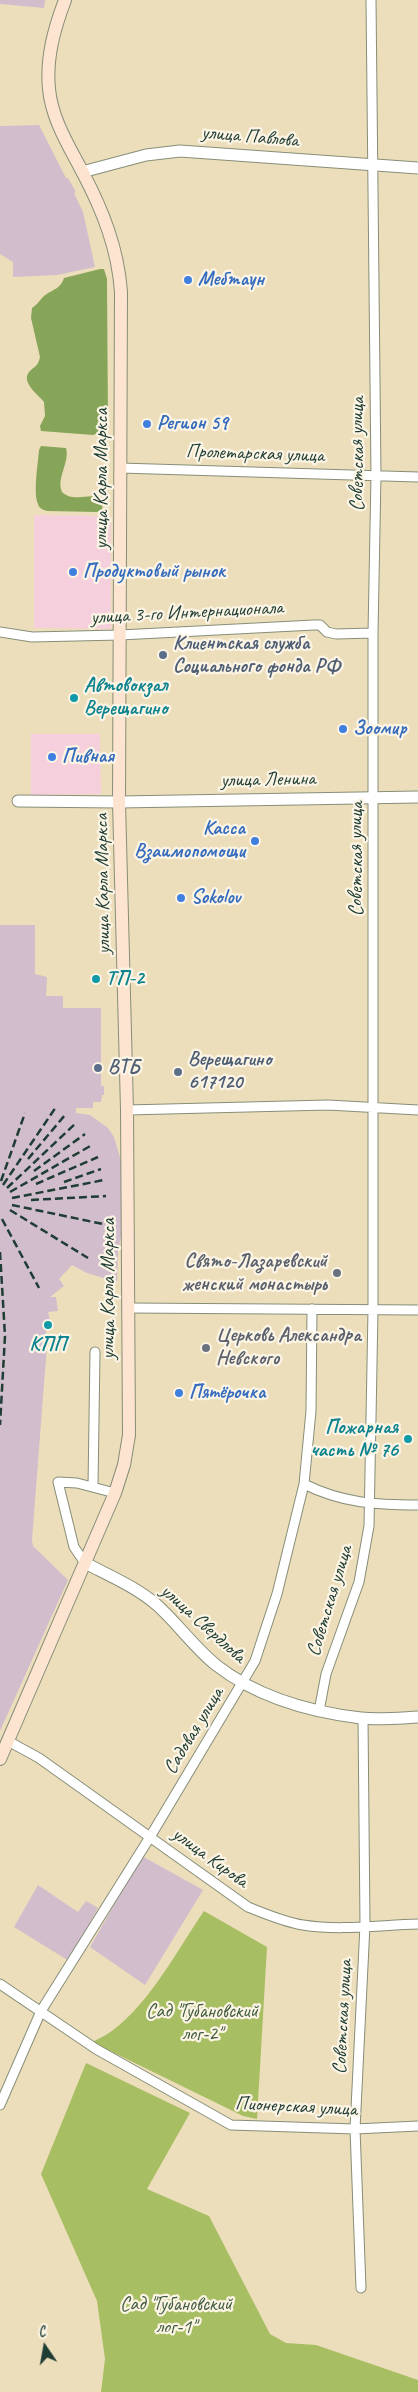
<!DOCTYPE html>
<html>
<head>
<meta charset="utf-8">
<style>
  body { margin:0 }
  #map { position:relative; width:418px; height:2392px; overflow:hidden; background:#eddebb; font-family:Caveat,sans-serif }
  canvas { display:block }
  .north { position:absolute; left:20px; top:2322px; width:50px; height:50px; -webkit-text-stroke:4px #fcf5e5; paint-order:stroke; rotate:348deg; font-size:14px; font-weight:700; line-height:20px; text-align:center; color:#1f3d34 }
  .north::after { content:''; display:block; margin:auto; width:18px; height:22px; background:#1f3d34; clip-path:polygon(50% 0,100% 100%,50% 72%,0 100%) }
</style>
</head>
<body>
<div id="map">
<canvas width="418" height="2392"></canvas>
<div class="north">С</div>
</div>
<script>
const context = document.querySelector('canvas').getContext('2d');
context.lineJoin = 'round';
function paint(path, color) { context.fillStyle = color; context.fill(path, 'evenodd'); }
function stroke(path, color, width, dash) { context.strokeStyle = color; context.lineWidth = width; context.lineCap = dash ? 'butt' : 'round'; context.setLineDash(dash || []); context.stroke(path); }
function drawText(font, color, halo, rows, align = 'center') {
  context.font = font + ' Caveat,sans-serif'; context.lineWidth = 4.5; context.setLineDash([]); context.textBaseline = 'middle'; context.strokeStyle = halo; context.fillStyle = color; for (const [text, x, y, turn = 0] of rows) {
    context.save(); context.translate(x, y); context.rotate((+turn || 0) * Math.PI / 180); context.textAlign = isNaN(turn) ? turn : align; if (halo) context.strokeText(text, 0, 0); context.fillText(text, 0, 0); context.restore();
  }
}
paint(new Path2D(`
  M34,515L111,516V629L34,628Z
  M31,734H100L101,794L31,795Z`), '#f5cfdb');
paint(new Path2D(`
  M0,0H45L44,8L0,4Z
  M39,125L66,178H68L76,192L74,193L83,212L95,267L57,275L13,277V262L0,254V126Z
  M0,925H35V974L47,977L46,996H63V1008H101V1086H104V1095H102L101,1102H93V1108H76V1113L90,1115L108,1128L114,1137L122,1164V1231L118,1252L117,1282L87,1273L72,1265L59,1279L64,1286L50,1297H56L58,1311L48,1312L52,1328L46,1330L47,1345L32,1540L33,1546L68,1580L0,1731Z
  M142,1856L203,1890L145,1985L90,1947Z
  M38,1885L78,1912L86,1901L98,1908L69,1961L14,1927Z`), '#d1bdcc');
paint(new Path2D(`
  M204,1911L267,1947L257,2119L243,2116L92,2042C140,2023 175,1953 204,1911Z
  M86,2063L190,2113L147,2189L209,2216L270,2334L286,2343L316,2345L418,2380V2392H101L105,2359L97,2301L41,2174Z`), '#a8be63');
paint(new Path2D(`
  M100,269H104L107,279L108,426L106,430L93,435L41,431L40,426L45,416L44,402C39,395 18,381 31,370C37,365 38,365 40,357L31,318L32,308C37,305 39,301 43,297C52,289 60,290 64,278Z
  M41,446L66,448C70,463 56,478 62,492C75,504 92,490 103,500L102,510L97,512L47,511C43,510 39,508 38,504C33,493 38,463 39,450Z`), '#86a559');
const minor = new Path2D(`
  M120,468L418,477
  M0,632L32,637L120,635L314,625H320L327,632L336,634L373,633
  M127,1110L328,1105L418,1110
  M129,1308L418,1310
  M304,1484C342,1503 376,1505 418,1505
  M93,1486L95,1352
  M85,1563L74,1547L58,1482L77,1483L115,1493
  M319,1711L326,1674L359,1582L369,1526L373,1310V633L376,475L371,0
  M8,1741L39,1758L248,1907C266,1914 284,1922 303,1925C340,1931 381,1925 418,1924
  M0,1984L96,2049L231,2125L355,2129L418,2126
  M0,2105L41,2011L150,1837L255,1661L277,1594L304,1484L311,1411L312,1309
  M361,2288L355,2129L365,1925L363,1718`);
const tertiary = new Path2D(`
  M82,172L146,155L180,151L418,168
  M18,801L119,802L418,797
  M85,1563C110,1576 136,1587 157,1605C178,1624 194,1647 216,1665C257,1697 310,1712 361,1718C379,1720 399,1718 418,1717`);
const secondary = new Path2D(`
  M0,1759L115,1493L124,1465L129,1435L127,1110L119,802L121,292C118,249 103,211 83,173C69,146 52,120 49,89C46,58 54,29 65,0`);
stroke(minor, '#868e78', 11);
stroke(tertiary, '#868e78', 13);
stroke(secondary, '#868e78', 14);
stroke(minor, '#fff', 9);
stroke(tertiary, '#fff', 11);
stroke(secondary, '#fde4d1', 12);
stroke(new Path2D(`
  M28,1159L65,1115
  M34,1171L85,1134
  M1,1181L25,1113
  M64,1182L101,1169
  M36,1184L98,1157
  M3,1185L56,1107
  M7,1188L75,1124
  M10,1192L92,1145
  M12,1198L104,1180
  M31,1200L106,1196
  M12,1205L103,1224
  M10,1210L88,1258
  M2,1219L39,1288
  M0,1252L5,1336L0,1425`), '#1f3d34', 2.5, [8, 4]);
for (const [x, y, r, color] of [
  [188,280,5,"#3f7fe0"],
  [147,424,5,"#3f7fe0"],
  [73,572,5,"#3f7fe0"],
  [163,655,5,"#5c6f8a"],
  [74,698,5,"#0f9aa8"],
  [343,729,5,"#3f7fe0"],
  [52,757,5,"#3f7fe0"],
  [255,841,5,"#3f7fe0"],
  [181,898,5,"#3f7fe0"],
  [96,979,5,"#0f9aa8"],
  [98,1068,5,"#5c6f8a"],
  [178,1072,5,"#5c6f8a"],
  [337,1273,5,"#6b7280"],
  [48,1325,5,"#0f9aa8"],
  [206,1348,5,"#6b7280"],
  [179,1393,5,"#3f7fe0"],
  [408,1439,5,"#0f9aa8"]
]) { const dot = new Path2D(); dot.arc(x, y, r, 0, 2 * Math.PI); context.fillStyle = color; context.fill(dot); stroke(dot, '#fcf5e5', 2); }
drawText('20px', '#1f3d34', '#fcf5e5', [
  ["улица Павлова",250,137,5],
  ["Пролетарская улица",255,454,2],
  ["Советская улица",358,454,-90],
  ["улица Карла Маркса",102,479,-90],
  ["улица 3-го Интернационала",187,613,-3],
  ["улица Ленина",268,780,-1],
  ["Советская улица",357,859,-90],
  ["улица Карла Маркса",103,884,-91],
  ["улица Карла Маркса",109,1289,-90],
  ["Советская улица",330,1601,-73],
  ["улица Свердлова",203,1624,42],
  ["Садовая улица",194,1731,-59],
  ["улица Кирова",210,1858,36],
  ["Советская улица",343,2017,-87],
  ["Пионерская улица",296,2107,3]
]);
drawText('bold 20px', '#366cbe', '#fcf5e5', [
  ["Мебтаун",198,280],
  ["Регион 59",157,424],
  ["Продуктовый рынок",83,572],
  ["Зоомир",353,729],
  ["Пивная",62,757],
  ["Касса",245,829,"right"],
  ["Взаимопомощи",245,852,"right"],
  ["Sokolov",191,898],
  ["Пятёрочка",189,1393]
], 'left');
drawText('bold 20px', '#4e5e75', '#fcf5e5', [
  ["Клиентская служба",173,644],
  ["Социального фонда РФ",173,667],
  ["Верещагино",188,1060],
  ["617120",188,1083],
  ["ВТБ",108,1068]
], 'left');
drawText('bold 20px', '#0d838f', '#fcf5e5', [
  ["Автовокзал",84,686],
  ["Верещагино",84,709],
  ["ТП-2",106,979],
  ["КПП",48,1345,"center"],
  ["Пожарная",398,1428,"right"],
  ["часть № 76",398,1451,"right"]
], 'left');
drawText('bold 20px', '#5b616d', '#fcf5e5', [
  ["Свято-Лазаревский",327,1262],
  ["женский монастырь",327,1285],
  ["Церковь Александра",216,1336,"left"],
  ["Невского",216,1359,"left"]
], 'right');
drawText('20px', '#415d40', '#fcf5e5', [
  ["Сад \"Губановский",202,2012],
  ["лог-2\"",202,2035],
  ["Сад \"Губановский",176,2305],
  ["лог-1\"",176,2328]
]);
</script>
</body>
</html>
